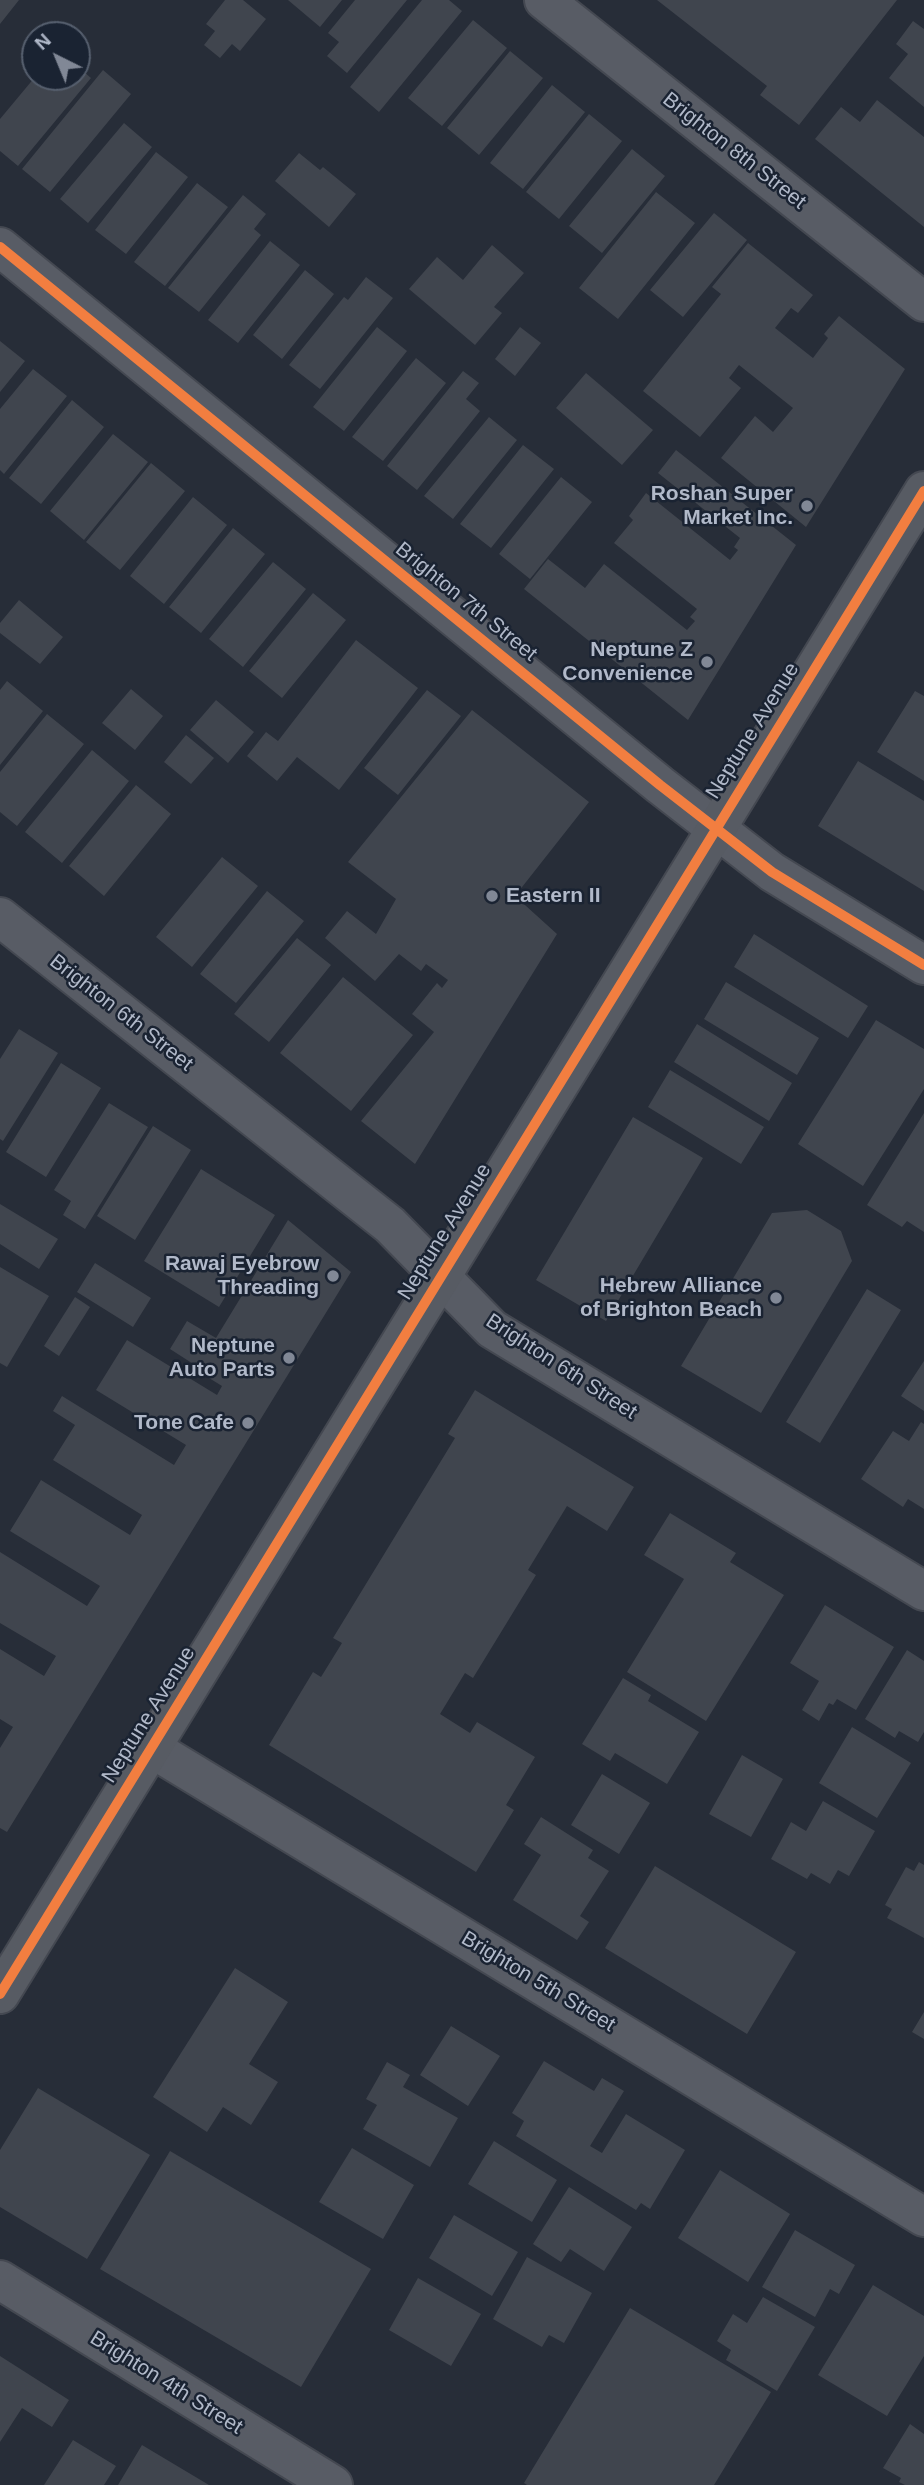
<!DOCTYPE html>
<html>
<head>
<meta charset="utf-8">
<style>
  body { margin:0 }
  #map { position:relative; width:924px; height:2485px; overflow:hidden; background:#272d38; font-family:Arial,sans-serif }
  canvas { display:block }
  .north { position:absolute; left:21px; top:21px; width:70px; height:70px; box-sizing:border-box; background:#1a2332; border:2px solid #565f6e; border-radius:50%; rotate:317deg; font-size:19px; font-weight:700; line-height:28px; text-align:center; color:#b1b9c9 }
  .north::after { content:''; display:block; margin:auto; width:24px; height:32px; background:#818896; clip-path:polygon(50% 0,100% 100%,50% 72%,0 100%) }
</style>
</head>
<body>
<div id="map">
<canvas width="924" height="2485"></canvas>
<div class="north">N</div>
</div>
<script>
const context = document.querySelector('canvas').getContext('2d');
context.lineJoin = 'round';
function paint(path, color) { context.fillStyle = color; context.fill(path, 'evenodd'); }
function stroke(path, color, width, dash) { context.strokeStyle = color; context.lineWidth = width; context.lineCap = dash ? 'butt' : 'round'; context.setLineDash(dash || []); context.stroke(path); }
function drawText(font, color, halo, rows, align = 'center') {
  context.font = font + ' Arial,sans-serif'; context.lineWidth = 5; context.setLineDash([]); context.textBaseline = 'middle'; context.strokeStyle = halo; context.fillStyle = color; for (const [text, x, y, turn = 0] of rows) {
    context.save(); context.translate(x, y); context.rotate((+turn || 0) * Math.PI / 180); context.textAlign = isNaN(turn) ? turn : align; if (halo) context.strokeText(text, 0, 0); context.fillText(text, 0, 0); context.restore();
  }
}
paint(new Path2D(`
  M0,0H19L0,24Z
  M225,0H243L266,19L240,51L232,44L220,58L204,45L215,31L206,24Z
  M288,0H342L320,27Z
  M355,0H407L347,73L327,56L339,42L328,33Z
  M422,0H449L462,11L379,112L350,87Z
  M657,0H897L799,125L760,95L767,86Z
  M473,20L507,48L442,126L408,98Z
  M913,21L924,29V107L889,78L908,54L896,44Z
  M510,51L543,78L479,155L447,128Z
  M77,66L91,78L18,166L0,151V119L35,77H77Z
  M103,70L131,94L50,192L22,169Z
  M552,85L585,112L523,189L490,163Z
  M877,100L924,137V227L815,139L841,107L860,122Z
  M589,114L622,141L559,219L526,192Z
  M124,123L152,147L88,223L60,199Z
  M632,149L665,176L602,253L569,226Z
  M156,152L188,177L126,254L95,230Z
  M299,153L320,170L323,167L356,194L329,227L275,181Z
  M197,183L228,207L165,286L134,262Z
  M656,192L695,223L618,319L579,288Z
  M243,195L266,214L254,229L261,235L199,312L168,288Z
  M714,213L747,240L683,317L650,290Z
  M270,241L300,265L238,343L208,320Z
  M748,243L813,295L798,313L791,308L775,328L813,358L828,338L824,334L839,316L905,369L806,527L721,458L755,416L773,432L793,408L739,365L729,378L741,388L700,437L643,391L721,294L712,287Z
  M492,245L524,273L494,307L502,313L475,345L409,289L437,257L463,280Z
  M305,270L334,294L282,359L253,335Z
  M366,277L393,298L320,389L289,365L344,297L348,300Z
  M377,327L407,351L344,431L313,407Z
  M520,327L541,343L515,376L495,359Z
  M0,341L25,361L0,392Z
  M416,358L446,383L383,461L352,437Z
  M33,369L67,396L4,474L0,470V409Z
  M463,371L479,383L466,399L480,411L417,490L387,466Z
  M586,373L653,430L622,465L556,408Z
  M72,400L104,427L41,504L9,478Z
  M489,417L517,440L453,519L424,496Z
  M113,434L148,462L84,540L50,511Z
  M523,445L554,469L491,548L460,524Z
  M676,450L796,545L688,720L524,589L548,559L585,588L604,564L687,630L695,621L690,617L697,609L614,543L633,520L629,516L646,493L730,560L738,550L734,547L740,538L658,473Z
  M151,463L185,491L120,570L86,542Z
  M561,477L592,502L530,579L499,554Z
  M193,497L227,525L164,604L130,576Z
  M233,528L265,554L201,633L169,607Z
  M273,562L306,589L243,667L209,639Z
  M313,593L346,620L282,698L249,671Z
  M19,600L63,637L40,664L0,633V623Z
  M356,640L418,688L339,790L297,757L277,781L247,756L266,732L278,741Z
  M7,681L43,711L0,765V690Z
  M131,689L163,716L135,750L102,723Z
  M427,690L461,716L398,795L364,768Z
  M915,691L924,696V781L877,752Z
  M216,700L254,732L228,763L190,730Z
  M472,710L589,802L515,896L557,934L415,1164L361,1121L434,1032L412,1014L437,983L442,988L448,980L426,964L421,971L399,954L375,981L325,938L347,911L376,934L396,899L348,862Z
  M47,714L84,744L17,826L0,812V772Z
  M186,735L214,758L191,784L164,762Z
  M92,750L129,781L62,863L25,832Z
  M858,761L924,801V891L818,826Z
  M136,785L171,814L104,896L69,866Z
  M222,857L258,886L192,967L156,937Z
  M267,891L304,921L236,1003L200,974Z
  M754,934L868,1006L848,1038L734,967Z
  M297,938L331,965L269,1042L234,1014Z
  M343,977L413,1035L351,1111L280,1053Z
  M726,982L819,1038L797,1075L704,1019Z
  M876,1020L924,1049V1089L863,1186L798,1144Z
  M697,1024L792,1083L769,1121L674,1062Z
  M19,1029L58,1053L3,1141L0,1139V1059Z
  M61,1063L101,1088L46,1177L6,1152Z
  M670,1070L764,1127L741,1164L648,1107Z
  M109,1103L148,1127L85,1229L63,1215L71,1201L54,1190Z
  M924,1113V1232L907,1221L902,1227L867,1205Z
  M633,1117L703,1158L606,1321L536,1280Z
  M153,1126L191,1150L135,1240L97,1216Z
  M201,1169L275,1215L219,1307L144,1261Z
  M0,1204L58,1239L39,1269L0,1244Z
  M807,1210L841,1231L852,1261L761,1413L681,1366L772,1213Z
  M288,1220L351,1272L7,1832L0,1828V1748L13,1727L0,1719V1649L44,1676L56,1656L0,1623V1552L87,1606L100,1586L10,1531L26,1505L41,1480L130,1535L142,1515L53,1460L75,1425L53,1411L62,1396L174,1465L186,1445L96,1390L127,1340L217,1395L222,1386L196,1370L198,1367L170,1349L187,1321L216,1338Z
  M95,1263L151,1298L133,1327L77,1292Z
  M0,1267L49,1296L7,1367L0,1363Z
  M867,1289L901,1310L820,1443L786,1422Z
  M75,1297L90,1307L59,1356L44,1346Z
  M924,1361V1411L901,1396Z
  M475,1390L634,1487L607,1531L567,1506L528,1570L536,1575L473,1678L465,1673L440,1714L470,1733L477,1722L535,1757L506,1805L514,1810L476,1872L269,1745L313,1672L321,1677L342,1643L333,1638L455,1438L448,1434Z
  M921,1422L924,1424V1509L908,1499L903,1507L861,1479L893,1431L909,1441Z
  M670,1513L736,1553L730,1562L784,1595L706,1721L627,1672L684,1579L644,1555Z
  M825,1605L894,1647L856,1710L837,1699L833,1705L829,1703L819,1721L802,1710L819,1681L790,1663Z
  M907,1650L924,1661V1732L918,1742L899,1731L895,1738L865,1719Z
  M623,1678L651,1695L648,1701L699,1732L667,1784L615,1753L610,1761L582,1744Z
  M852,1727L911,1763L877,1818L819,1783Z
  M742,1755L783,1779L751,1837L709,1814Z
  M602,1774L650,1803L619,1854L571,1825Z
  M823,1801L875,1831L849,1876L838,1870L830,1884L811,1873L807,1879L771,1859L791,1822L806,1831Z
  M541,1817L593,1850L588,1858L609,1871L580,1916L589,1922L577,1940L513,1900L541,1855L524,1844Z
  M919,1862L924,1865V1938L887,1918L892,1909L885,1905L906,1867L914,1871Z
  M655,1866L796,1952L747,2034L605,1948Z
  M235,1968L288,2002L249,2064L278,2082L251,2125L223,2107L207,2132L153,2097Z
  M924,2012V2039L912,2032Z
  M451,2026L500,2056L468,2106L420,2075Z
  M544,2061L594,2091L602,2078L624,2091L590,2146L602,2153L626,2114L685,2150L650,2209L641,2203L636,2210L516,2136L524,2121L512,2113Z
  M387,2062L410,2075L403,2087L458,2118L430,2167L363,2129L377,2105L366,2099Z
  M38,2088L150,2155L87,2259L0,2207V2150Z
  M494,2141L557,2180L532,2222L468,2184Z
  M352,2148L414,2185L383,2239L319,2202Z
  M170,2151L371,2269L301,2387L100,2269Z
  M720,2170L790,2214L748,2282L678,2238Z
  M569,2187L632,2227L604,2271L570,2249L561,2262L533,2244Z
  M454,2215L518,2252L492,2296L429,2258Z
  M795,2230L855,2265L839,2294L830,2289L815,2317L762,2287Z
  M527,2257L592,2293L564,2343L549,2335L542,2347L493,2319Z
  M418,2278L481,2314L451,2366L389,2330Z
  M873,2285L924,2316V2356L887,2416L818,2375Z
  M763,2297L815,2327L777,2391L726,2360L731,2350L717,2341L733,2314L747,2323Z
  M630,2308L771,2392L714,2485H527L524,2483Z
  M0,2356L69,2400L52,2427L22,2408L0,2442Z
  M910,2424L924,2434V2485H905L899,2482L901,2478L883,2468Z
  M73,2440L116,2466L104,2485H44Z
  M142,2445L209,2485H118Z`), '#40454e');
const minor = new Path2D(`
  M544,0L924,302
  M0,247L660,785L772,872L924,965
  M0,917L390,1225L492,1329L924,1591
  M151,1748L924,2217
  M0,2280L333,2485`);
const secondary = new Path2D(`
  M0,1994L924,491`);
stroke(minor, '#444851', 42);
stroke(secondary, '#444851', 42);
stroke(minor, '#585c65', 38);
stroke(secondary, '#575b63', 38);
stroke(new Path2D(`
  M0,247L660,785L772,872L924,965
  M0,1994L924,491`), '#f27e40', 10);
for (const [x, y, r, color] of [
  [807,506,7,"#818896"],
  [707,662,7,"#818896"],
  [492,896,7,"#818896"],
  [333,1276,7,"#818896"],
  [776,1298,7,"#818896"],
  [289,1358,7,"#818896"],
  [248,1423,7,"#818896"]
]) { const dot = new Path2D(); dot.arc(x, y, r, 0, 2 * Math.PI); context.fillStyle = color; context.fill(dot); stroke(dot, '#1a2332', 2.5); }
drawText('21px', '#b1b9c9', '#1a2332', [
  ["Brighton 8th Street",734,151,38],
  ["Brighton 7th Street",466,602,39],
  ["Neptune Avenue",753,731,-58],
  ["Brighton 6th Street",121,1013,38],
  ["Neptune Avenue",445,1232,-58],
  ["Brighton 6th Street",561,1367,33],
  ["Neptune Avenue",149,1715,-58],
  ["Brighton 5th Street",538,1982,31],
  ["Brighton 4th Street",166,2383,32]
]);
drawText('bold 21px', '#b1b9c9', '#1a2332', [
  ["Roshan Super",793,494],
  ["Market Inc.",793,518],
  ["Neptune Z",693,650],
  ["Convenience",693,674],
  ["Eastern II",506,896,"left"],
  ["Rawaj Eyebrow",319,1264],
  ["Threading",319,1288],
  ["Hebrew Alliance",762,1286],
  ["of Brighton Beach",762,1310],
  ["Neptune",275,1346],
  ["Auto Parts",275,1370],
  ["Tone Cafe",234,1423]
], 'right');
</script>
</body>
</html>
